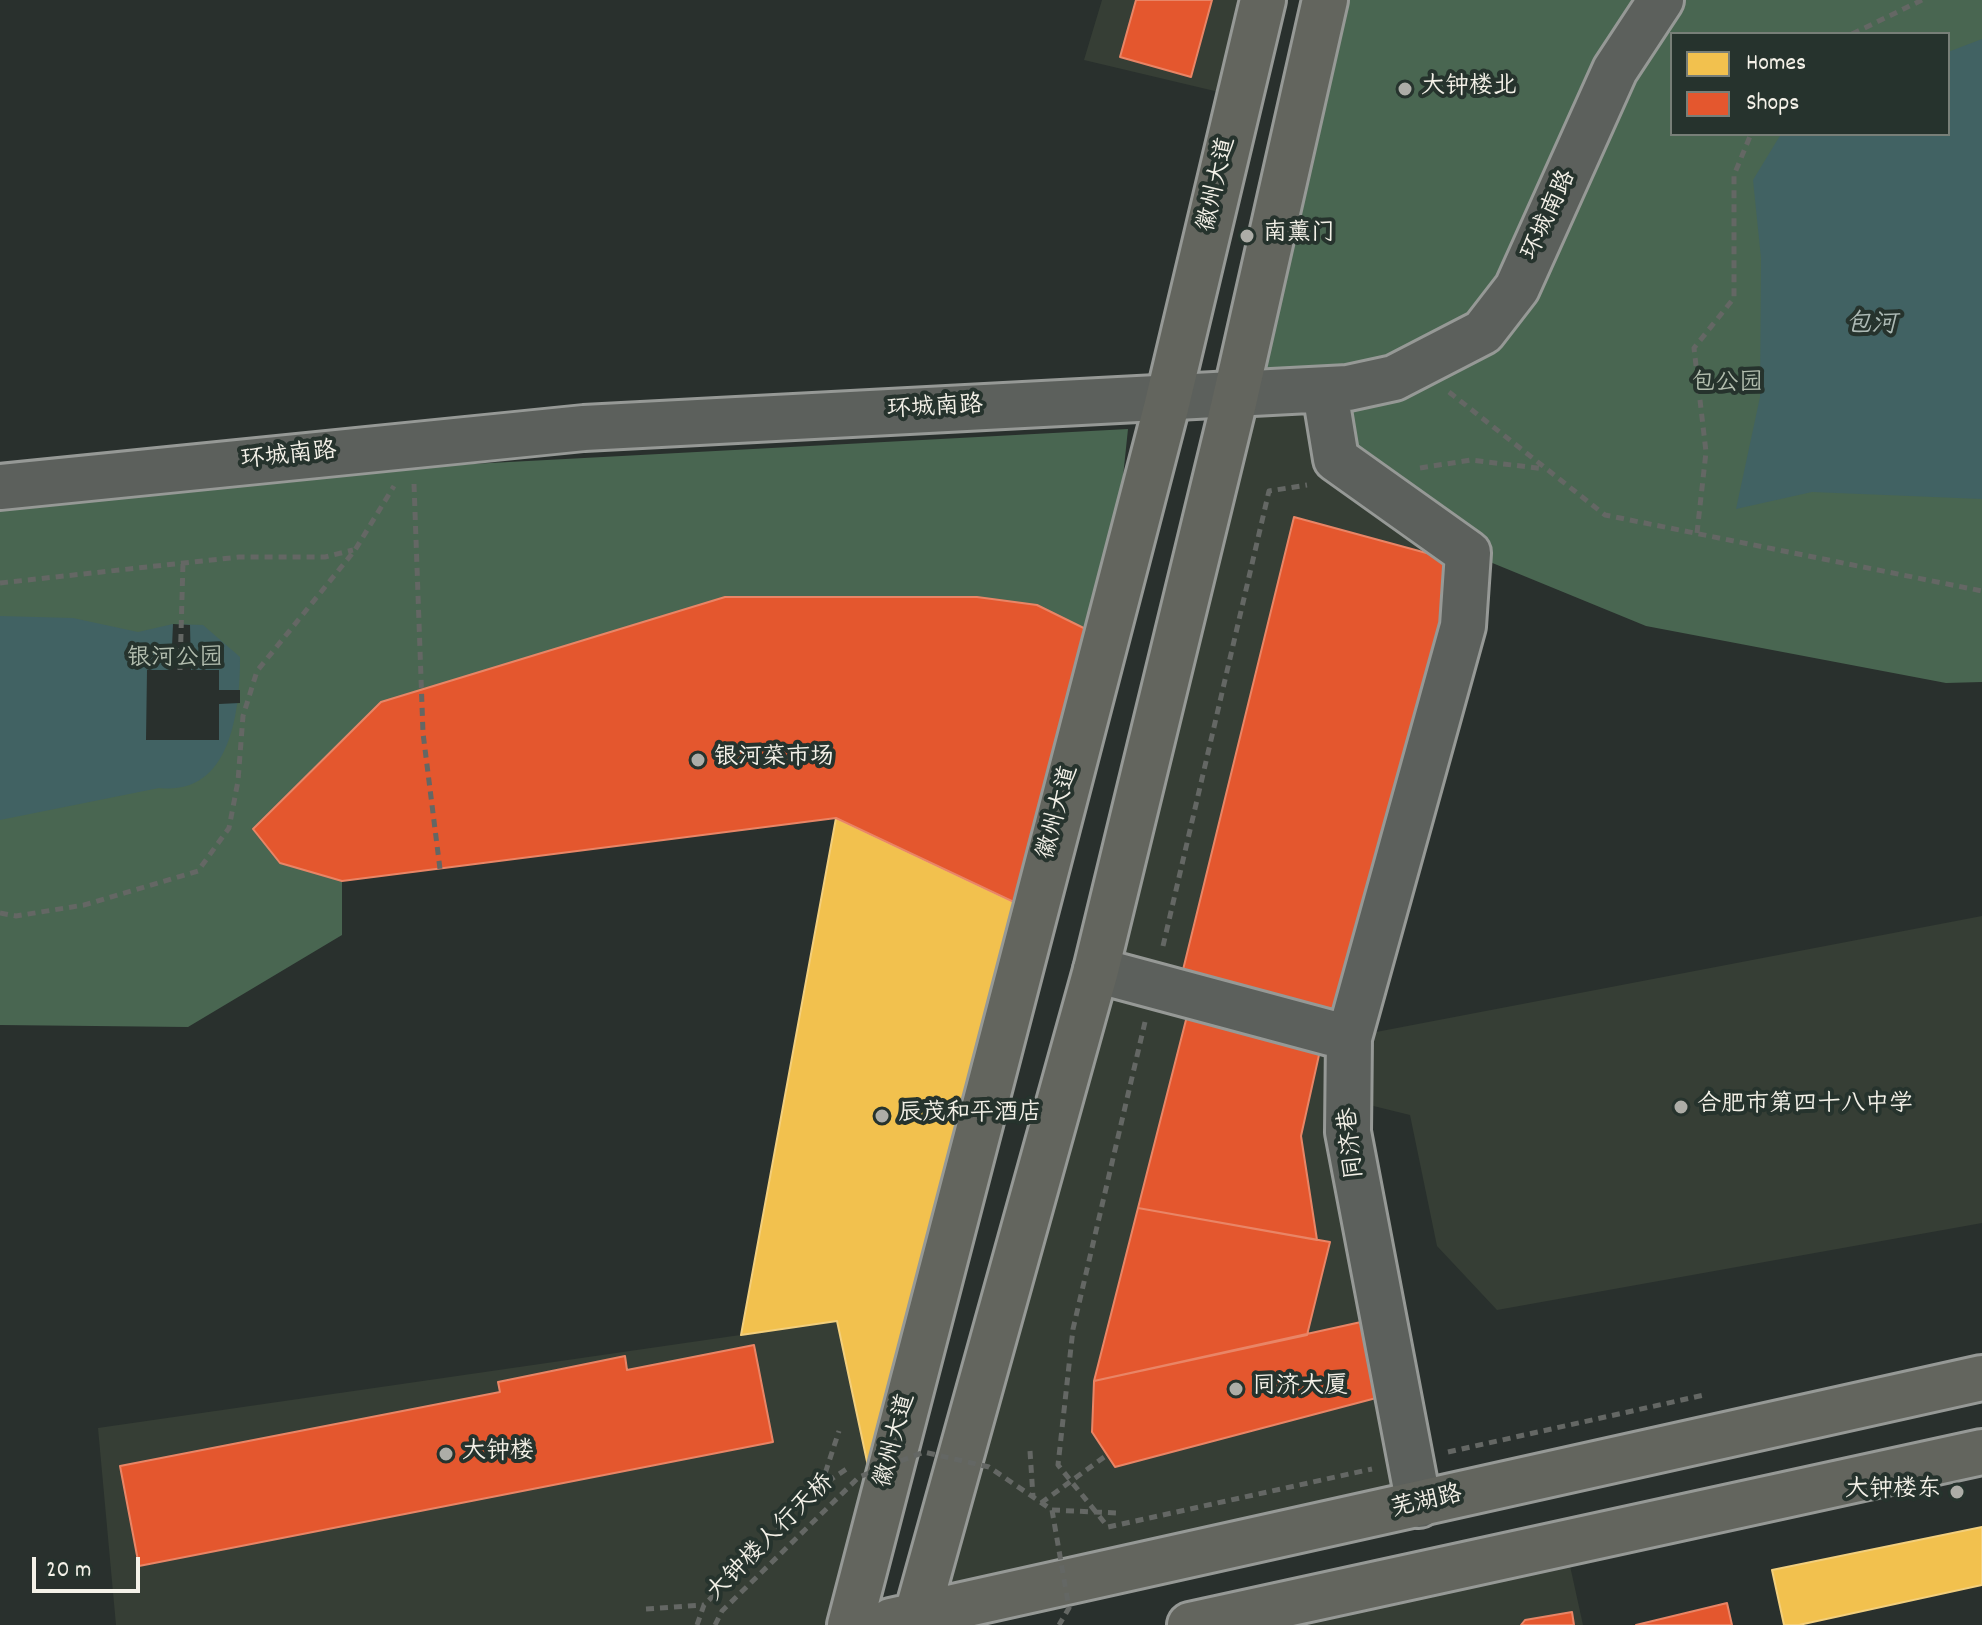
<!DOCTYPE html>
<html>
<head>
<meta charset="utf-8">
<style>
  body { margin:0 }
  #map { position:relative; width:1982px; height:1625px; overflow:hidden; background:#29302d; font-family:Dekko,sans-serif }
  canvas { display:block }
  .legend { position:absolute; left:1670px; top:32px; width:280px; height:104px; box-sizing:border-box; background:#26332d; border:2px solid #787f78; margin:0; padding:10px 14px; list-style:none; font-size:24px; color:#f4f1e8 }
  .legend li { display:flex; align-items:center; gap:16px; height:40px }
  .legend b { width:40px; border:2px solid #787f78 }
  .scale { position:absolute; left:32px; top:1557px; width:108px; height:36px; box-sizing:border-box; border:4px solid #f4f1e8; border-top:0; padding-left:10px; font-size:24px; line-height:28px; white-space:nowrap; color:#f4f1e8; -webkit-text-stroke:6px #26332d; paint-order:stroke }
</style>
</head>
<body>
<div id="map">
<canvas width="1982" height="1625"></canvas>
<ul class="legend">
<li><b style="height:22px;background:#f2c14e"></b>Homes</li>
<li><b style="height:22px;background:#e4572e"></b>Shops</li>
</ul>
<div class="scale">20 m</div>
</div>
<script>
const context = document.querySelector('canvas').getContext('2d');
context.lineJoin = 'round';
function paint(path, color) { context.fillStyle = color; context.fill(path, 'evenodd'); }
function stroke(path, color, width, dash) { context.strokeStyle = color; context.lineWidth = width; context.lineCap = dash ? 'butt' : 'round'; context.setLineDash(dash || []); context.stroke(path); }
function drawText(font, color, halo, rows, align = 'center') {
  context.font = font + ' Dekko,"LXGW WenKai TC",sans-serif'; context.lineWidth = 8; context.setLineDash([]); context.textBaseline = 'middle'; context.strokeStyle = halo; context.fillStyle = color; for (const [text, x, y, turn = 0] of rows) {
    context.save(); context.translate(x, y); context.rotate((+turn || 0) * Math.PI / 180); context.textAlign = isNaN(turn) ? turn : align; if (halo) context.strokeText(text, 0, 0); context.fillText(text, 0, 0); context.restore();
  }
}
paint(new Path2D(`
  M1102,0H1263L1240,97L1084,60Z
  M1326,398L1468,553L1350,1037L1982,916V1223L1497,1310L1437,1246L1410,1115L1349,1100L1419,1505L917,1615L1233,407Z
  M837,1321L878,1513L850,1625H116L98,1428Z
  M1565,1543L1583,1625H1190Z`), '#363e35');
paint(new Path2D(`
  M1325,0H1982V682L1946,683L1646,626L1468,553L1336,459L1326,399L1233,407ZM1672,34H1948V134H1672Z
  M1128,429L1106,639L381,702L253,829L280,863L342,881V935L188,1027L0,1025V501L434,466Z`), '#496651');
paint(new Path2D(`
  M1982,39V499L1812,492L1736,509L1760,397L1761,258L1753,180L1781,134H1948V52Z
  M0,616L73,618L138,632L173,624L203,625L240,657C240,709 232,796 159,788L0,820Z`), '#416263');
paint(new Path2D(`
  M173,624L190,625L191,670H219V690H240V703L219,704V740H146L147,670H171Z`), '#29302d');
const homes = new Path2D(`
  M836,818L1035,912L878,1513L837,1321L741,1335Z
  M1982,1527V1585L1799,1625H1784L1772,1570Z`);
paint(homes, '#f2c14e');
stroke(homes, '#f3cf7c', 2);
const shops = new Path2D(`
  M1136,0H1212L1191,77L1120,57Z
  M1294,517L1467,564L1339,1020L1181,978Z
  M725,597H977L1037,605L1106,639L1035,912L836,818L342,881L280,863L253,829L381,702Z
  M1188,1012L1321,1046L1301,1136L1317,1240L1138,1208Z
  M1138,1208L1330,1242L1307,1335L1094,1381Z
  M1361,1322L1380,1397L1115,1467L1092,1432L1094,1381Z
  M754,1345L773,1442L139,1566L120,1466L500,1392L498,1382L625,1356L627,1370Z
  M1727,1603L1732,1625H1636Z
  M1572,1612L1574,1625H1521L1525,1620Z`);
paint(shops, '#e4572e');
stroke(shops, '#e98566', 2);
const minor = new Path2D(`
  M1326,398L1336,459L1468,553L1463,626L1349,1038
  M0,487L584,428L1348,388L1394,378L1483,332L1517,288L1615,70L1661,0
  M1096,970L1349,1038L1348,1132L1419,1505`);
const major = new Path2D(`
  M891,1621L1982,1378
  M850,1625L1166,408L1263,0
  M914,1625L1096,970L1233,407L1325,0
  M1190,1625L1982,1452`);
stroke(minor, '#969996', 50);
stroke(major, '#969996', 50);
stroke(new Path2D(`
  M1852,34L1922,0
  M1449,392L1605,515L1982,591
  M1420,468L1471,460L1545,469
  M414,484L423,733L440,869
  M1697,533L1706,452L1694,348L1734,298V175L1751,134
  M0,583L239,557H325L353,550
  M180,670L183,562
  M0,913L16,916L84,905L198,871L229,828L238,781L243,716L257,671L355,550L394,486
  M1163,946L1269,491L1307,485
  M1145,1022L1073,1329L1058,1465L1108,1527L1372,1469
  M1030,1451L1033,1497
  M1448,1452L1704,1395
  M821,1486L839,1431
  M1041,1503L1107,1455
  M1052,1510L1118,1513
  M646,1609L704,1605
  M697,1625L704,1605L821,1486L848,1468`), '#646764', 5, [8, 6]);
stroke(minor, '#5c605c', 44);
stroke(major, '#63655e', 44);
stroke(new Path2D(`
  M715,1625L722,1611L859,1477L924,1452L989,1467L1052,1510L1069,1608L1059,1625`), '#646764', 5, [8, 6]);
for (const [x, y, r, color] of [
  [1405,89,8,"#adada7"],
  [1247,236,8,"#adada7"],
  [698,760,8,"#adada7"],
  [1681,1107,8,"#adada7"],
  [882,1116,8,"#adada7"],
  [1236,1389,8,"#adada7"],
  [446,1454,8,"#adada7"],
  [1957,1492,8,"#adada7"]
]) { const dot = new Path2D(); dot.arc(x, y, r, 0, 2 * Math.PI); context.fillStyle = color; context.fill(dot); stroke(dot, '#26332d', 3); }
drawText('24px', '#f4f1e8', '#26332d', [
  ["大钟楼北",1421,89],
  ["南薰门",1263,236],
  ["银河菜市场",714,760],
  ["合肥市第四十八中学",1697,1107],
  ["辰茂和平酒店",898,1116],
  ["同济大厦",1252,1389],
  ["大钟楼",462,1454],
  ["大钟楼东",1941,1492,"right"]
], 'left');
drawText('24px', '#f4f1e8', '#26332d', [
  ["徽州大道",1219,185,-77],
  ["环城南路",1551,216,-65],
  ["环城南路",935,410,-3],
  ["环城南路",289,458,-6],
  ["徽州大道",1060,813,-75],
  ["同济巷",1354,1143,-96],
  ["徽州大道",897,1441,-75],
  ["芜湖路",1427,1504,-13],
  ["大钟楼人行天桥",772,1539,-45]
]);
drawText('24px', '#b2bdae', '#26332d', [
  ["包公园",1727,386],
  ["银河公园",175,661]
]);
drawText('italic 26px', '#adbab5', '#26332d', [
  ["包河",1871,327]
]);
</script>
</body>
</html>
